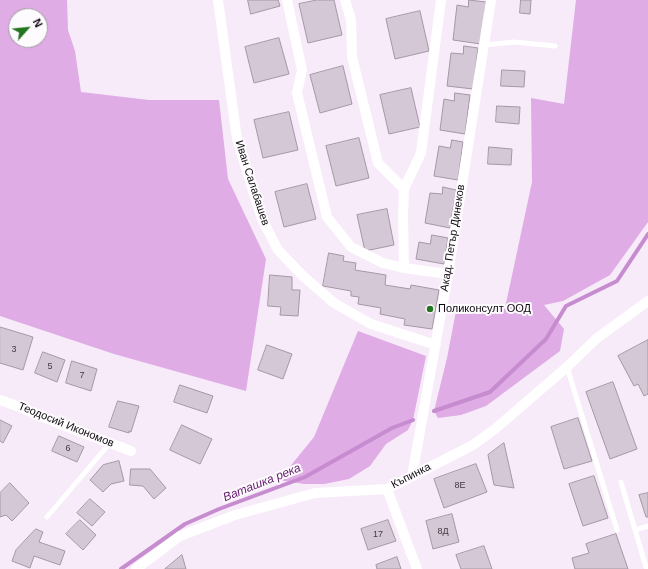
<!DOCTYPE html>
<html>
<head>
<meta charset="utf-8">
<style>
  body { margin:0 }
  #map { position:relative; width:648px; height:569px; overflow:hidden; background:#f7eaf9; font-family:Arial,sans-serif }
  canvas { display:block }
  .north { position:absolute; left:8px; top:8px; width:40px; height:40px; box-sizing:border-box; background:#fefbfe; border:1px solid #9e9b9e; border-radius:50%; rotate:63deg; font-size:11px; font-weight:700; line-height:16px; text-align:center; color:#0e0a0f }
  .north::after { content:''; display:block; margin:auto; width:14px; height:18px; background:#237620; clip-path:polygon(50% 0,100% 100%,50% 72%,0 100%) }
</style>
</head>
<body>
<div id="map">
<canvas width="648" height="569"></canvas>
<div class="north">N</div>
</div>
<script>
const context = document.querySelector('canvas').getContext('2d');
context.lineJoin = 'round';
function paint(path, color) { context.fillStyle = color; context.fill(path, 'evenodd'); }
function stroke(path, color, width, dash) { context.strokeStyle = color; context.lineWidth = width; context.lineCap = dash ? 'butt' : 'round'; context.setLineDash(dash || []); context.stroke(path); }
function drawText(font, color, halo, rows, align = 'center') {
  context.font = font + ' Arial,sans-serif'; context.lineWidth = 4; context.setLineDash([]); context.textBaseline = 'middle'; context.strokeStyle = halo; context.fillStyle = color; for (const [text, x, y, turn = 0] of rows) {
    context.save(); context.translate(x, y); context.rotate((+turn || 0) * Math.PI / 180); context.textAlign = isNaN(turn) ? turn : align; if (halo) context.strokeText(text, 0, 0); context.fillText(text, 0, 0); context.restore();
  }
}
paint(new Path2D(`
  M0,0H67L68,30L75,51L81,92L149,100H219L228,179L266,259L246,391L114,354L0,316ZM16,16H40V40H16Z
  M576,0H648V222L610,275L563,301L544,305L564,329L560,351L486,406L461,415L438,418L434,411L447,358L456,311L505,308L532,182L531,98L564,104Z
  M358,331L426,356L413,420L408,430L386,444L370,466L349,479L324,484H304L279,480L314,437Z`), '#dface5');
stroke(new Path2D(`
  M434,411L490,392L546,339L566,306L617,281L648,234
  M121,569L185,524L219,509L305,477L392,428L413,420`), '#c78ccf', 4);
const building = new Path2D(`
  M248,0H278L280,6L251,14Z
  M317,0H334L342,35L308,43L299,4Z
  M469,0L486,2L481,44L453,40L457,5L468,7Z
  M521,0H531L530,14L520,13Z
  M420,11L429,51L395,59L386,19Z
  M279,38L289,74L254,83L245,47Z
  M464,46L478,48L473,89L447,86L451,53L463,54Z
  M343,66L352,104L320,113L310,75Z
  M502,70L525,71L524,87L501,86Z
  M411,88L420,127L389,134L380,95Z
  M455,93L470,95L465,134L440,130L444,99L454,101Z
  M497,106L520,107L519,124L496,122Z
  M289,112L298,150L263,158L254,120Z
  M359,138L369,178L336,186L326,146Z
  M452,140L463,142L458,180L434,176L439,146L450,148Z
  M489,147L512,149L511,165L488,164Z
  M307,184L316,219L284,227L275,192Z
  M443,187L456,190L450,228L425,223L430,193L442,194Z
  M387,209L394,245L365,251L357,215Z
  M432,235L448,238L444,264L416,259L419,242L430,244Z
  M329,253L344,256L343,261L356,263L355,270L386,275L385,285L410,289L411,285L439,290L432,329L404,325L405,319L380,314L381,308L358,304L359,297L351,296V291L323,286Z
  M270,275L292,277V290H300L298,316L280,315L281,307L268,306Z
  M0,327L33,337L23,370L0,363Z
  M648,340V394L644,396L638,384L634,386L618,356Z
  M267,345L292,354L283,379L258,370Z
  M43,352L65,360L57,382L35,373Z
  M72,361L97,369L91,391L66,383Z
  M613,382L637,449L610,459L586,392Z
  M180,385L213,396L207,413L174,402Z
  M118,401L139,406L131,432L129,431V433L109,427Z
  M578,418L592,461L564,469L551,427Z
  M0,420L12,426L3,443L0,441Z
  M182,425L212,439L200,464L170,450Z
  M59,436L84,447L77,462L52,451Z
  M504,443L514,488L494,485L488,455Z
  M119,461L124,481L111,484L103,492L90,480L103,465Z
  M476,464L487,492L444,508L434,479Z
  M131,469H150L166,488L154,499L143,486L130,485Z
  M594,476L608,518L583,526L569,484Z
  M10,483L29,503L12,521L6,515L0,517V493Z
  M648,493V517H646L639,495Z
  M90,499L105,512L92,526L77,513Z
  M452,514L459,542L433,549L426,521Z
  M80,520L96,535L83,550L66,534Z
  M388,520L396,541L368,550L361,529Z
  M36,529L43,532L39,542L65,551L60,565L34,556L30,568L12,561L16,550Z
  M616,534L628,569H575L572,558L589,553L586,544Z
  M484,546L492,569H461L456,555Z
  M182,555L186,569H165Z
  M397,557L401,569H377L376,565Z`);
paint(building, '#d5c8d6');
stroke(building, '#a498a5', 1);
stroke(new Path2D(`
  M484,45L514,42L555,46
  M567,367L617,530
  M621,482L646,567
  M47,517L110,443
  M635,530L648,526`), '#fff', 5);
stroke(new Path2D(`
  M218,0L237,139L262,219L278,250L302,275L334,303L371,324L436,345
  M287,0L302,70L297,93L327,217L351,247L383,263L404,268L448,274
  M345,0L351,20L352,57L378,163L404,189
  M404,268L403,215L404,189L421,153L441,0
  M0,400L14,405L60,424L131,451
  M412,476L448,274L491,0
  M387,489L417,569
  M136,569L180,536L235,515L315,493L387,489L473,445L495,429L567,367L597,338L648,301`), '#fff', 10);
for (const [x, y, r, color] of [
  [430,309,4,"#237620"]
]) { const dot = new Path2D(); dot.arc(x, y, r, 0, 2 * Math.PI); context.fillStyle = color; context.fill(dot); stroke(dot, '#fefbfe', 1.5); }
drawText('9px', '#403a41', null, [
  ["3",14,350],
  ["5",50,367],
  ["7",82,376],
  ["6",68,449],
  ["8Е",460,486],
  ["8Д",443,532],
  ["17",378,535]
]);
drawText('11px', '#0e0a0f', '#fefbfe', [
  ["Иван Салабашев",252,183,72],
  ["Акад. Петър Динеков",453,238,-81],
  ["Теодосий Икономов",66,425,22],
  ["Къпинка",411,476,-27]
]);
drawText('11px', '#0e0a0f', '#fefbfe', [
  ["Поликонсулт ООД",438,309]
], 'left');
drawText('italic 12px', '#611a6b', '#fefbfe', [
  ["Ваташка река",262,483,-22]
]);
</script>
</body>
</html>
